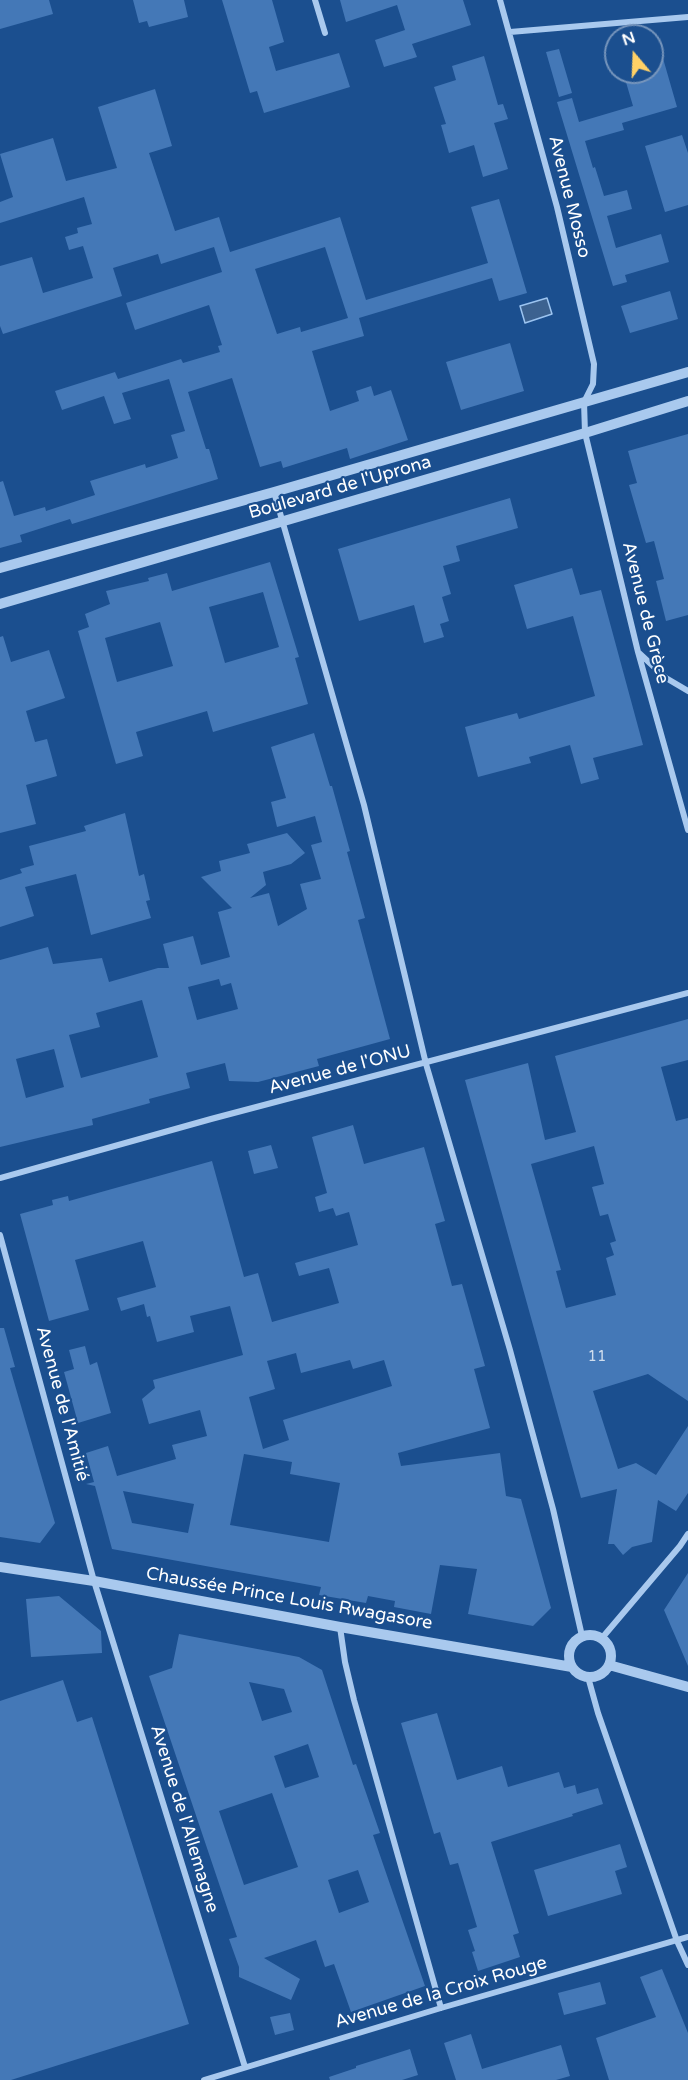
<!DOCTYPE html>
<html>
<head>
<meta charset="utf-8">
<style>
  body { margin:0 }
  #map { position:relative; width:688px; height:2080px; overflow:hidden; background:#1b4f8f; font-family:"Varela Round",sans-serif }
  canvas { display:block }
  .north { position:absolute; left:604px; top:24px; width:60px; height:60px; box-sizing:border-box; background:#1b4f8f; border:2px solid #7695bc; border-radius:50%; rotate:341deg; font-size:16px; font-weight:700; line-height:24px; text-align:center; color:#fff }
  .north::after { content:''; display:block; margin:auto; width:21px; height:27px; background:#ffd166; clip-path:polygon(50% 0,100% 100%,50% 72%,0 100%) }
</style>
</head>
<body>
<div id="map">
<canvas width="688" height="2080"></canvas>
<div class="north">N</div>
</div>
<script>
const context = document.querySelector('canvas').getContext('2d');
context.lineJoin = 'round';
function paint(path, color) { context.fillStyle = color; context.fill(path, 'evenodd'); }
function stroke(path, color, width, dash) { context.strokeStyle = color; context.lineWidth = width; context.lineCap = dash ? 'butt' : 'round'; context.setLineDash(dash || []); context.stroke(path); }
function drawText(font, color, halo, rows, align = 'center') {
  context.font = font + ' "Varela Round",sans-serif'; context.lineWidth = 4.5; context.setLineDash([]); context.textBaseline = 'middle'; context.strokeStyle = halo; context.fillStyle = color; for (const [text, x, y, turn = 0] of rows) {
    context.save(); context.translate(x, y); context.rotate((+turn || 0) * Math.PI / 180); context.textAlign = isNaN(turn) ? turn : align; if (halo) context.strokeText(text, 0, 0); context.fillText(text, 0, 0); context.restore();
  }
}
const water = new Path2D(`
  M547,298L552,314L525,323L520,306Z`);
paint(water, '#3c6290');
stroke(water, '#9cc4f0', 1.5);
paint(new Path2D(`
  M0,0H49L53,14L0,29Z
  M133,0H184L188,17L149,27L147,21L139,23Z
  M222,0H272L284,42L269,47L276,71L339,53L350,87L264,113L257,91L250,93Z
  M340,0H463L471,25L412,44L417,57L384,67L375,40L405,30L397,5L346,22Z
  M652,34H656L677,107L622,123L624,130L585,141L593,168L595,167L604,196L627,190L632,209L607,216L616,248L661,234L669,262L625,275L627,282L613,286L557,102L572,98L579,122L633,106L623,72H652Z
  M559,49L572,93L559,97L546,52Z
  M484,56L498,105L503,104L508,119L494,123L508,169L483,177L474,145L449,153L441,125L446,124L434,87L456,80L452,66Z
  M155,89L172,146L149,153L175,231L219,217L230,252L340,217L366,300L488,263L471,207L499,199L527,293L499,301L492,278L359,318L364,336L312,351L330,411L359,401L356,391L371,386L374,396L391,390L408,440L350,459L347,448L283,468L281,461L260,467L232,378L188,392L206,449H209L218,479L72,524L70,519L20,535L22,542L0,548V482L3,481L14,516L45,507L46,511L95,495L90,481L145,464L146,468L178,458L171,435L185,431L169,379L122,393L131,419L114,424L104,396L62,410L55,391L115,372L118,379L181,359L183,363L220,352L218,346L222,345L209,305L135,330L126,303L222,272L214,247L161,264L158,254L113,268L122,296L3,334L0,326V266L32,257L43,293L93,278L83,246L69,250L65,237L78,233L77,228L92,224L84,197L0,223V202L13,197L0,154L53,138L66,181L117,168L98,107ZM325,247L348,318L301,332L300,327L277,334L255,269Z
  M682,135L688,153V205L665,212L645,146Z
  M670,291L678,319L630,333L621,306Z
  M510,343L524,391L461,410L446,362Z
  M688,434V615L666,621L656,581L664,579L654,541L646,543L629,485L637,483L628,451Z
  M510,498L518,528L456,546L460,561L443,566L451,594L442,597L449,621L440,624L444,637L424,643L414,605L359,621L338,549Z
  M270,562L299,657L295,658L308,704L213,732L207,711L136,732L143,756L116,764L78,631L89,627L85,614L110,604L106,591L149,581L148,578L167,573L172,591ZM263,592L279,647L225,663L209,607ZM160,622L173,666L117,682L105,638Z
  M572,568L580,595L601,590L643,745L593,758L599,779L581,784L570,745L529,757L531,763L478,777L465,727L517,713L519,719L595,696L573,616L527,629L514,585Z
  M3,636L11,662L49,650L65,698L26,711L35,742L47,739L57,776L26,785L36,824L0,833V637Z
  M314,733L330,786H332L350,851L347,852L365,918L358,920L390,1039L317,1059L319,1066L258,1082L229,1081L225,1063L186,1073L190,1088L149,1099L150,1103L92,1119L93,1125L0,1147V960L48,947L53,964L102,958L109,982L158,968H169L163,944L193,936L201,965L230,957L218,912L232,908L201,877L221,871L219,861L250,853L247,844L287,833L305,853L291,864L263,872L266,885L250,898L269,893L278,926L307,909L300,884L321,879L311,845L322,842L315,816L277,827L271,802L286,798L271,747ZM219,979L221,986L231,983L238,1009L197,1020L188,987ZM142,1000L158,1057L81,1078L69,1035L100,1027L96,1013ZM54,1049L64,1087L26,1098L16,1059Z
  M125,813L139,876L144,874L150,900L146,901L151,918L91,935L76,874L25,887L34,916L0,927V880L22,873L20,869L34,865L29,846L86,831L84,826Z
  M688,1019V1060L661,1067L676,1121L688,1118V1401L648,1374L593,1391L618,1469L636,1463L656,1475L688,1426V1493L676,1511L658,1500L652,1542L632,1547L623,1555L614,1544H608L617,1489L581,1498L465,1080L528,1063L545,1140L576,1132L555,1056ZM594,1146L604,1184L592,1187L600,1216L608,1214L616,1241L610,1243L614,1255L606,1258L616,1295L566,1308L556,1271L561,1270L531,1164Z
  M353,1125L364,1164L424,1147L445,1221L435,1224L452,1286L462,1284L485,1366L474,1369L490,1428L398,1453L401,1466L500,1453L506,1496L521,1499L551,1608L533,1626L468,1614L477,1569L440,1565L431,1614L394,1607L395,1601L368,1596L366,1603L319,1595L321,1587L112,1549L95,1486L86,1484L94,1482L86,1453L108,1446L117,1476L176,1459L172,1445L207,1436L200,1410L149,1424L142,1399L155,1388L153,1380L243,1355L230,1306L190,1316L194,1332L157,1342L150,1316L147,1317L144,1304L121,1311L117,1298L156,1287L143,1241L75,1260L89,1310L49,1321L20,1214L53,1205L52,1200L68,1196L69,1201L212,1161L244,1277L258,1273L272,1322L339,1303L329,1268L299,1276L295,1263L358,1245L349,1212L336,1216L333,1208L319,1212L315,1197L327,1193L312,1137ZM296,1353L301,1373L350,1360L353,1369L384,1360L392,1386L283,1420L289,1440L263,1449L249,1397L275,1389L267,1361ZM244,1454L292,1462L290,1474L340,1483L329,1542L230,1525ZM123,1491L194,1504L188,1533L132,1523Z
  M271,1145L278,1168L254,1174L248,1151Z
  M0,1328H4L15,1367L10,1368L55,1523L40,1543L0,1537Z
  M85,1346L90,1365L97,1362L111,1413L78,1423L64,1372L74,1369L69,1350Z
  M688,1573V1666L664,1610Z
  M59,1596L101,1631L102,1653L31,1657L26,1599Z
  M179,1634L299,1657L322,1670L353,1765L356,1764L380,1833L373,1835L425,1986L351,2012L334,1964L325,1967L316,1940L264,1958L300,1979L291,2000L239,1977V1967L229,1939L237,1937L149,1676L172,1668ZM249,1682L284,1689L292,1712L262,1721ZM308,1744L319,1777L285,1788L274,1756ZM272,1793L298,1867L244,1885L219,1811ZM358,1870L369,1902L339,1913L328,1880Z
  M63,1680L77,1722L92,1717L189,2024L11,2080H0V1701Z
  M437,1713L457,1780L502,1766L508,1787L559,1772L564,1788L575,1785L577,1794L598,1788L603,1804L572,1814L573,1816L491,1842L519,1933L513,1935L520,1957L478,1971L472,1952L475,1951L468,1930L477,1927L458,1863L450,1865L440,1832L434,1834L401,1723Z
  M620,1844L627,1867L615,1871L622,1894L548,1916L534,1870Z
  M662,1969L688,2033V2080H609L596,2038L656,2017L640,1977Z
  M600,1982L606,2004L564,2015L558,1993Z
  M290,2013L294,2030L275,2035L270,2017Z
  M471,2034L482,2069L561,2045L570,2076L556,2080H456L444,2043Z
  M410,2049L418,2075L402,2080H330L329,2077L356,2068V2066Z`), '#4478b7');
stroke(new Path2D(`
  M315,0L325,33
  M500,0L557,207L594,364L593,384L584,402L585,433L638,652L688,830
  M510,32L688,17
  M274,492L364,805L426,1064L510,1350L553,1509L582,1636
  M639,653L666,678L688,691
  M0,1178L211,1119L688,993
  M0,1235L94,1581L245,2067
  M340,1627L345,1662L354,1700L441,2008
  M602,1638L680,1546L688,1534
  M588,1677L598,1713L677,1941L688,1965
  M204,2080L441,2008L688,1937`), '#a9c9ee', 6);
stroke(new Path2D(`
  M0,568L274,492L688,372
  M0,604L585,433L688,401
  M0,1567L94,1581L340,1627L572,1667
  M569 1656a21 21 0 1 1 42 0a21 21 0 1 1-42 0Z
  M609,1665L688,1687`), '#a9c9ee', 10);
drawText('15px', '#d0dded', null, [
  ["11",597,1357]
]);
drawText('18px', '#fff', '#1b4f8f', [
  ["Avenue Mosso",569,197,76],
  ["Boulevard de l'Uprona",340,488,-16],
  ["Avenue de Grèce",645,613,76],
  ["Avenue de l'ONU",340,1070,-15],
  ["Avenue de l'Amitié",62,1404,75],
  ["Chaussée Prince Louis Rwagasore",289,1599,10],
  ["Avenue de l'Allemagne",184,1819,73],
  ["Avenue de la Croix Rouge",441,1993,-16]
]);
</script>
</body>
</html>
